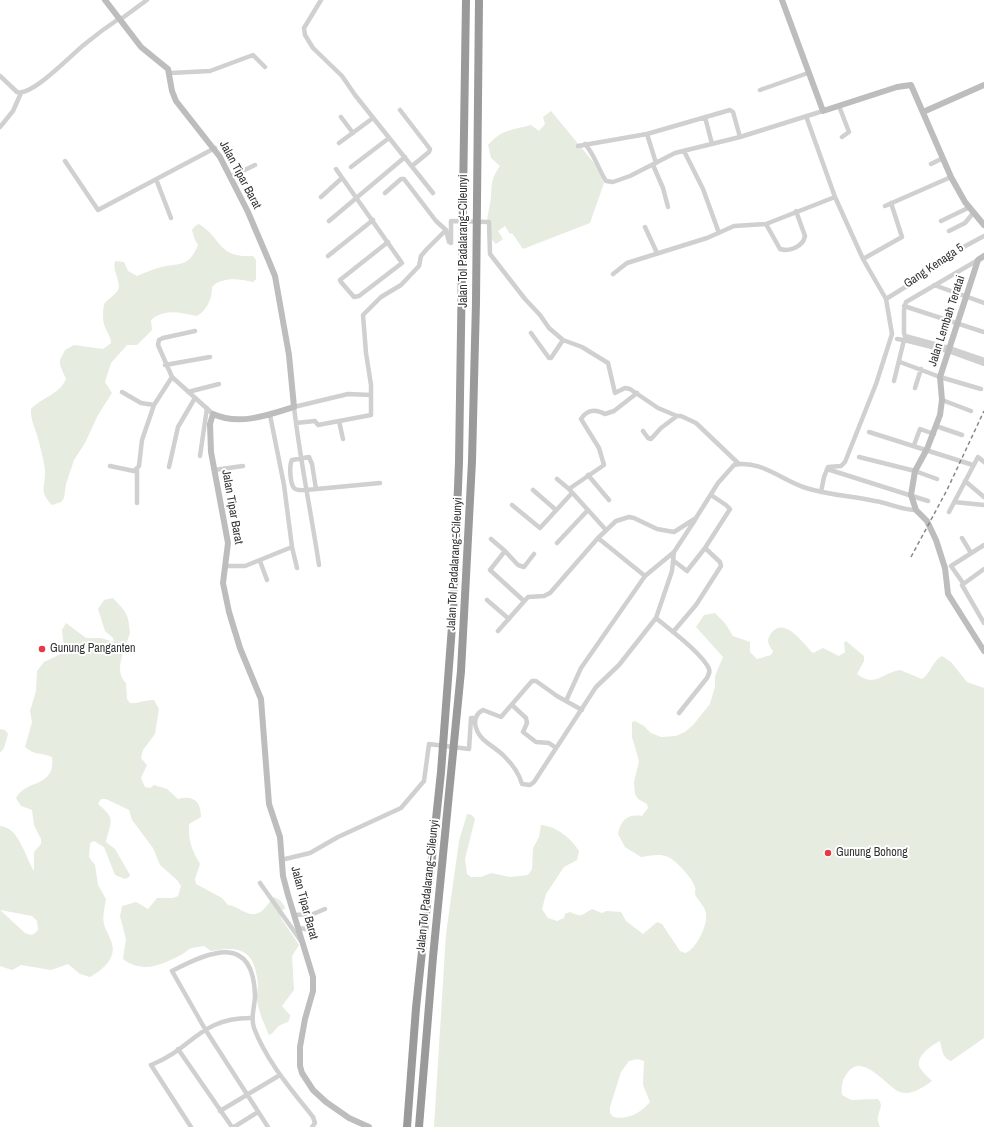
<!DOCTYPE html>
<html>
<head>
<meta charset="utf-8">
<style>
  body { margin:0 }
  canvas { display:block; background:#fff }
</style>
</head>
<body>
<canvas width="984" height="1127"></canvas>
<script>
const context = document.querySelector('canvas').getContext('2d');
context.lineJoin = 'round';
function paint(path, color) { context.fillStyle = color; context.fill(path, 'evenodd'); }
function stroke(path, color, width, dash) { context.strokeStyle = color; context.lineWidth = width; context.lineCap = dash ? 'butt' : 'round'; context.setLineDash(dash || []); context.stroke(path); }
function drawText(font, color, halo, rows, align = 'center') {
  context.font = font + ' "Archivo Narrow",sans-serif'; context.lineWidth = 4; context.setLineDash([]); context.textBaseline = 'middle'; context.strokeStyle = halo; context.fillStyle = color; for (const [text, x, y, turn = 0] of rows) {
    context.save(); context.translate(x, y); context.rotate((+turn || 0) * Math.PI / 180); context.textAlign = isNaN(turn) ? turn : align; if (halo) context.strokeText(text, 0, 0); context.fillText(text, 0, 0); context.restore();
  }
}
paint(new Path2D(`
  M551,111L594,163L604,183L590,223L523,249L512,233L510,234L505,226L498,231L503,239L496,244C481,230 489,215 491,197C492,183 491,179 500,166L491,158L488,145C504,128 510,131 531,125L539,131L545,124L543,117Z
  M199,224C223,239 217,258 253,256L256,260V279L253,282C240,279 222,276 212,287C212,299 207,310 197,316C180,313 165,308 151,320L152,330L137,345H127L111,363L105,382L112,393L98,415L85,443L74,460L66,484L64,498L61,502L52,505C38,491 46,485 45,470C44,461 41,451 39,442C37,432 30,420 31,409C42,397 59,395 66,379L60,365V360L65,350L74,345L103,349L111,343C111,336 107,333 105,327C102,320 103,311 104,304C108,299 116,294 118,290C122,284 112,270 115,261L124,262L128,271L137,276C144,273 151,270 158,268C179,262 188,269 198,245L195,240L192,230L195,226Z
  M113,598C127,613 128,613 130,633C125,648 113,671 126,683L127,699L130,703C137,704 144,700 154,700L159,709L155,734L143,750L141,758L147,765L141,778L145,787L150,788L154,785L167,789L178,799C193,795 201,801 201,817L189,824C188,841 192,850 200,864L195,879L196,884L222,898L228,905C242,907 250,921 263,910C267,906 270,901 274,897C279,899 285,904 285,909L281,910V918L299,945L292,956L294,990L282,1006L290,1015C290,1024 285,1022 279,1026C275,1029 274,1033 269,1035C264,1024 259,1012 257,1000C256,995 258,990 258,985C255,951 242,945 211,951L204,946C200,947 195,947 192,948C188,949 185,953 181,955C161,965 143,974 123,959L126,939L120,916L122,906L136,902L148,909L157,898H173L178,896L181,886L177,880L160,865L153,848L132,820L129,810L106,799H101L98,804C116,819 111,820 106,842L115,849L130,875L129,877L125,879L115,875L104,847L94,841L90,843L89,857L95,865L98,885L106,899C105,907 102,916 104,924C105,929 109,935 111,941C118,957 103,970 90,977L80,974L68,964L51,970L21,965L12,970L0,966V826C19,827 25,857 34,871V852L41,844V839L34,825L32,810L21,806L16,798C26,779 56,788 52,757C40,752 36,756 25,747L32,722L30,711L36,691L37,671L44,662L63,653L66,650L63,640L62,630L66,623L86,638H101L114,642L113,638L105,631L98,609L104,600ZM0,910L32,916L37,921L38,930C34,935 31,936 25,933Z
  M715,613L725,623L733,636L750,642V652L757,659L771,655L773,651C769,645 766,642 770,635C783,614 802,642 813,653L823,648L839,656L845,652L844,643L846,641L864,656V661L857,674C876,688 881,673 900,670L922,679C931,673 933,660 942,656L951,662L967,682L984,688V1038L951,1061C942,1058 942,1049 940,1041C932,1045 914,1057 920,1068C923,1073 928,1077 932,1081C923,1087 912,1096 900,1092C887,1087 863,1052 848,1072C842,1080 841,1085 842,1095L851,1100L878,1099C884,1106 879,1109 878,1117C877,1120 879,1124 880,1127H434L446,934L459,841L467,814L472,815L475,819L465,859L467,874L471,877H481L491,873L510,877L528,875L532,869L533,848L539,837L541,825C556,826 572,839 579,851L577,860L564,867L546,894L542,909L548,918L557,921L564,918L565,914L570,912C583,918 581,915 592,909L602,913L606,911L621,912L626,921L643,934L657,922L662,924L680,951L685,953C696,950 708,925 706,914C705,906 699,902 696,896C694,893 696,890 695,887C693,879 676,860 668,857C660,853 649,856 641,857L625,847L618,834C621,819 628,814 642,816L648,808L647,804L638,799L635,794L634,782L639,761L632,737V722L635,721L644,726L651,733L661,737L676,736L685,732L693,725L710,704L715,686V676L723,657L696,627L704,615ZM637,1059L644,1061L643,1085L650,1102C641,1113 628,1120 613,1117L610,1113V1107L621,1072L629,1061Z
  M0,729L5,730L8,734L4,748L0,753Z`), '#e6ecdf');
stroke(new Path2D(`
  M321,0L304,28L305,35L313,48L342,76L355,95L433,193
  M121,19L147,0
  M170,73L210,71L253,55L265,67
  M0,76L17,92C32,97 73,53 85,44C97,34 108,26 120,18
  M760,90L808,73
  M839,106L849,132L842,137
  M400,110L430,149L429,152L412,166
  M806,116L835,197L863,259L886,299L892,334L876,384L845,462L841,466L828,467L824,477L821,492
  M341,117L353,133
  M705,117L712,144
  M0,127L13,111L21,93
  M647,134L656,163
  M339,143L373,118
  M585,144C595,155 598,169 606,181L613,182L630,176L675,153L740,137L823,111
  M578,146L647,134L730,110L733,112L740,137
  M684,151L703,189L719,233
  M65,161L98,210L215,148
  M931,164L943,158
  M653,165L663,188L668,207
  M351,167L389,138
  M336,169L402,263L359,296L354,297L341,282L340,280L388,242
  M230,177L255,165
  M156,179L171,218
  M385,193L401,179H404L436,221L446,230
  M321,197L342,178
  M885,206L951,177
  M329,221L405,157
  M941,221L970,207
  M766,224L780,249C789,252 803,247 805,236L796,211
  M645,227L657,253
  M949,231L965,223L974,212
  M451,243V221L489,222L490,254L525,299L540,315L549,328L563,340L582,347L608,363L615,393L625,388L630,389L658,408L677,416H681L696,423L739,464
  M328,256L373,220
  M863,259L902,237L891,203
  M978,260L906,302L904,309V333L905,336L949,348L984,360
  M613,274L627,263L707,238L734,226L766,224L835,197
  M934,285L984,303
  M886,299L931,271L958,250L984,236
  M904,306L984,332
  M195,331L163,338L159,340L158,345L172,377L213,414
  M531,333L549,358H551L563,340
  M897,339L904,340
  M900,362L940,377L981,389
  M165,365L210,357
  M894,381L904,340L948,351L984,364
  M915,388L921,369
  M122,392L141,403L154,405L172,377
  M188,392L219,384
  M942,400L971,411
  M270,415L284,485L292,547L297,568
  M339,421L343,439
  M296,423L315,421L318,425L371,415V385L366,353L363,315L381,297L401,285L419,266L421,256L427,249L446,230L449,242
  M936,426L962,435
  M643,431L648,438L651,439L661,428L677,416
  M869,432L973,465
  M914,445L920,429L934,434
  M200,456L207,408
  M859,457L915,471L937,479
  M110,466L134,471L139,466L142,440L154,405
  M169,467L178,427L195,398
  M827,469L928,501
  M137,470V503
  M214,470L243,466
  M588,475L609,500
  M557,479L569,489
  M965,481L984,497
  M316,489L312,464L309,457L292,460C289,465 290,483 294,488C296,491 303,490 306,490L380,483
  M533,490L556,510
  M954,502L984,505
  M512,505L540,528L572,493
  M949,512L978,457L984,462
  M606,530L569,489L604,465L599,448L581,419C587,409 596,409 605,414L614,411L637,393
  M598,538L645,576
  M962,538L971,553
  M491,539L505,551
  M557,543L588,510
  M260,561L267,580
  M674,561L687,571L705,548
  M319,565C311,512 300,460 294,407L348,394L371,395
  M225,566H245L292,547
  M984,569L962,585L984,623
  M963,583L951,566L984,545
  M487,600L509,619
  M524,601L490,570L505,551L518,565L524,567L534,554
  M656,618C669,629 703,654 709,669C710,672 709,674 707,678L679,713
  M498,631L528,597L544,596L550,593L598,538L616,521L629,517L634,518L657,529L674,532L696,518L718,483L734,465C760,459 783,481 806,488C828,495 852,496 875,501C889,503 902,510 916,510
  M673,632L696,605L721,566L720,562L705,548L730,509L726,505L711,495
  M566,701L581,668L636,589L645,576L674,552L695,520
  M512,705L526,718L527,723L523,732L536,742L549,743L556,748
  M582,710L557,696L536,681H532L501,717L483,710C477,713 475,717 475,723C477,741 494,745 505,757C513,765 519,773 522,784L530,785L534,782L596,687L619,665L656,618L672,571L674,552
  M281,860L310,853L338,837L401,808L424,781L429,744L469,749L471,718H475
  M260,883L301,941
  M294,915L313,914L325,909
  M299,928L311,930
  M178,1049L232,1127
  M220,1111L280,1075
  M191,1127L151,1065C191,1050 200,1017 252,1018
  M234,1127L258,1112
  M268,1127L205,1029L172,971C210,951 253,933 255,995C255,1007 250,1017 254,1028C267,1062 291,1089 313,1117L315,1123L312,1127`), '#d0d0d0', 4.5);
stroke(new Path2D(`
  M105,0L141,47L168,69L172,91L176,101L220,157L248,212L268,259L275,276L289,355L294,407C269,415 239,426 213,414L210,424L211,452L228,543L223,583L229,612L240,648L261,699L269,804L280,837L283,876L288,895L313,977V991L305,1019L300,1047V1066L302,1073L313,1090L326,1102L349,1118L369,1127
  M782,0L823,111L897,87L911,85L951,177L965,202L984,225
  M923,112L984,85
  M984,256L978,260L940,377L942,400L940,415L927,449L915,471L911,495L916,510L927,521L936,540L945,568L948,594L984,651`), '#bdbdbd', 6);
stroke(new Path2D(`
  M407,1127L416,1008L441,772L453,613L459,462L466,0
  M419,1127L433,957L461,671L464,615L472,461L476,302L479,0`), '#9a9a9a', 8);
stroke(new Path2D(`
  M911,557L947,490L984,411`), '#888', 1.5, [4, 3]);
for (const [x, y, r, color] of [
  [42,649,4,"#e63946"],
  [828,853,4,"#e63946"]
]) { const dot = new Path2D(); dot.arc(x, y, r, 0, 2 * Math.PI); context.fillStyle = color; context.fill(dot); stroke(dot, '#fff', 1.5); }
drawText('12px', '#333', '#fff', [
  ["Jalan Tipar Barat",240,175,62],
  ["Jalan Tol Padalarang–Cileunyi",464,241,-90],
  ["Gang Kenaga 5",934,266,-34],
  ["Jalan Lembah Teratai",947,321,-72],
  ["Jalan Tipar Barat",232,507,80],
  ["Jalan Tol Padalarang–Cileunyi",455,564,-87],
  ["Jalan Tol Padalarang–Cileunyi",428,886,-84],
  ["Jalan Tipar Barat",304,903,75]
]);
drawText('12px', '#333', '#fff', [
  ["Gunung Panganten",50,649],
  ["Gunung Bohong",836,853]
], 'left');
</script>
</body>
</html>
